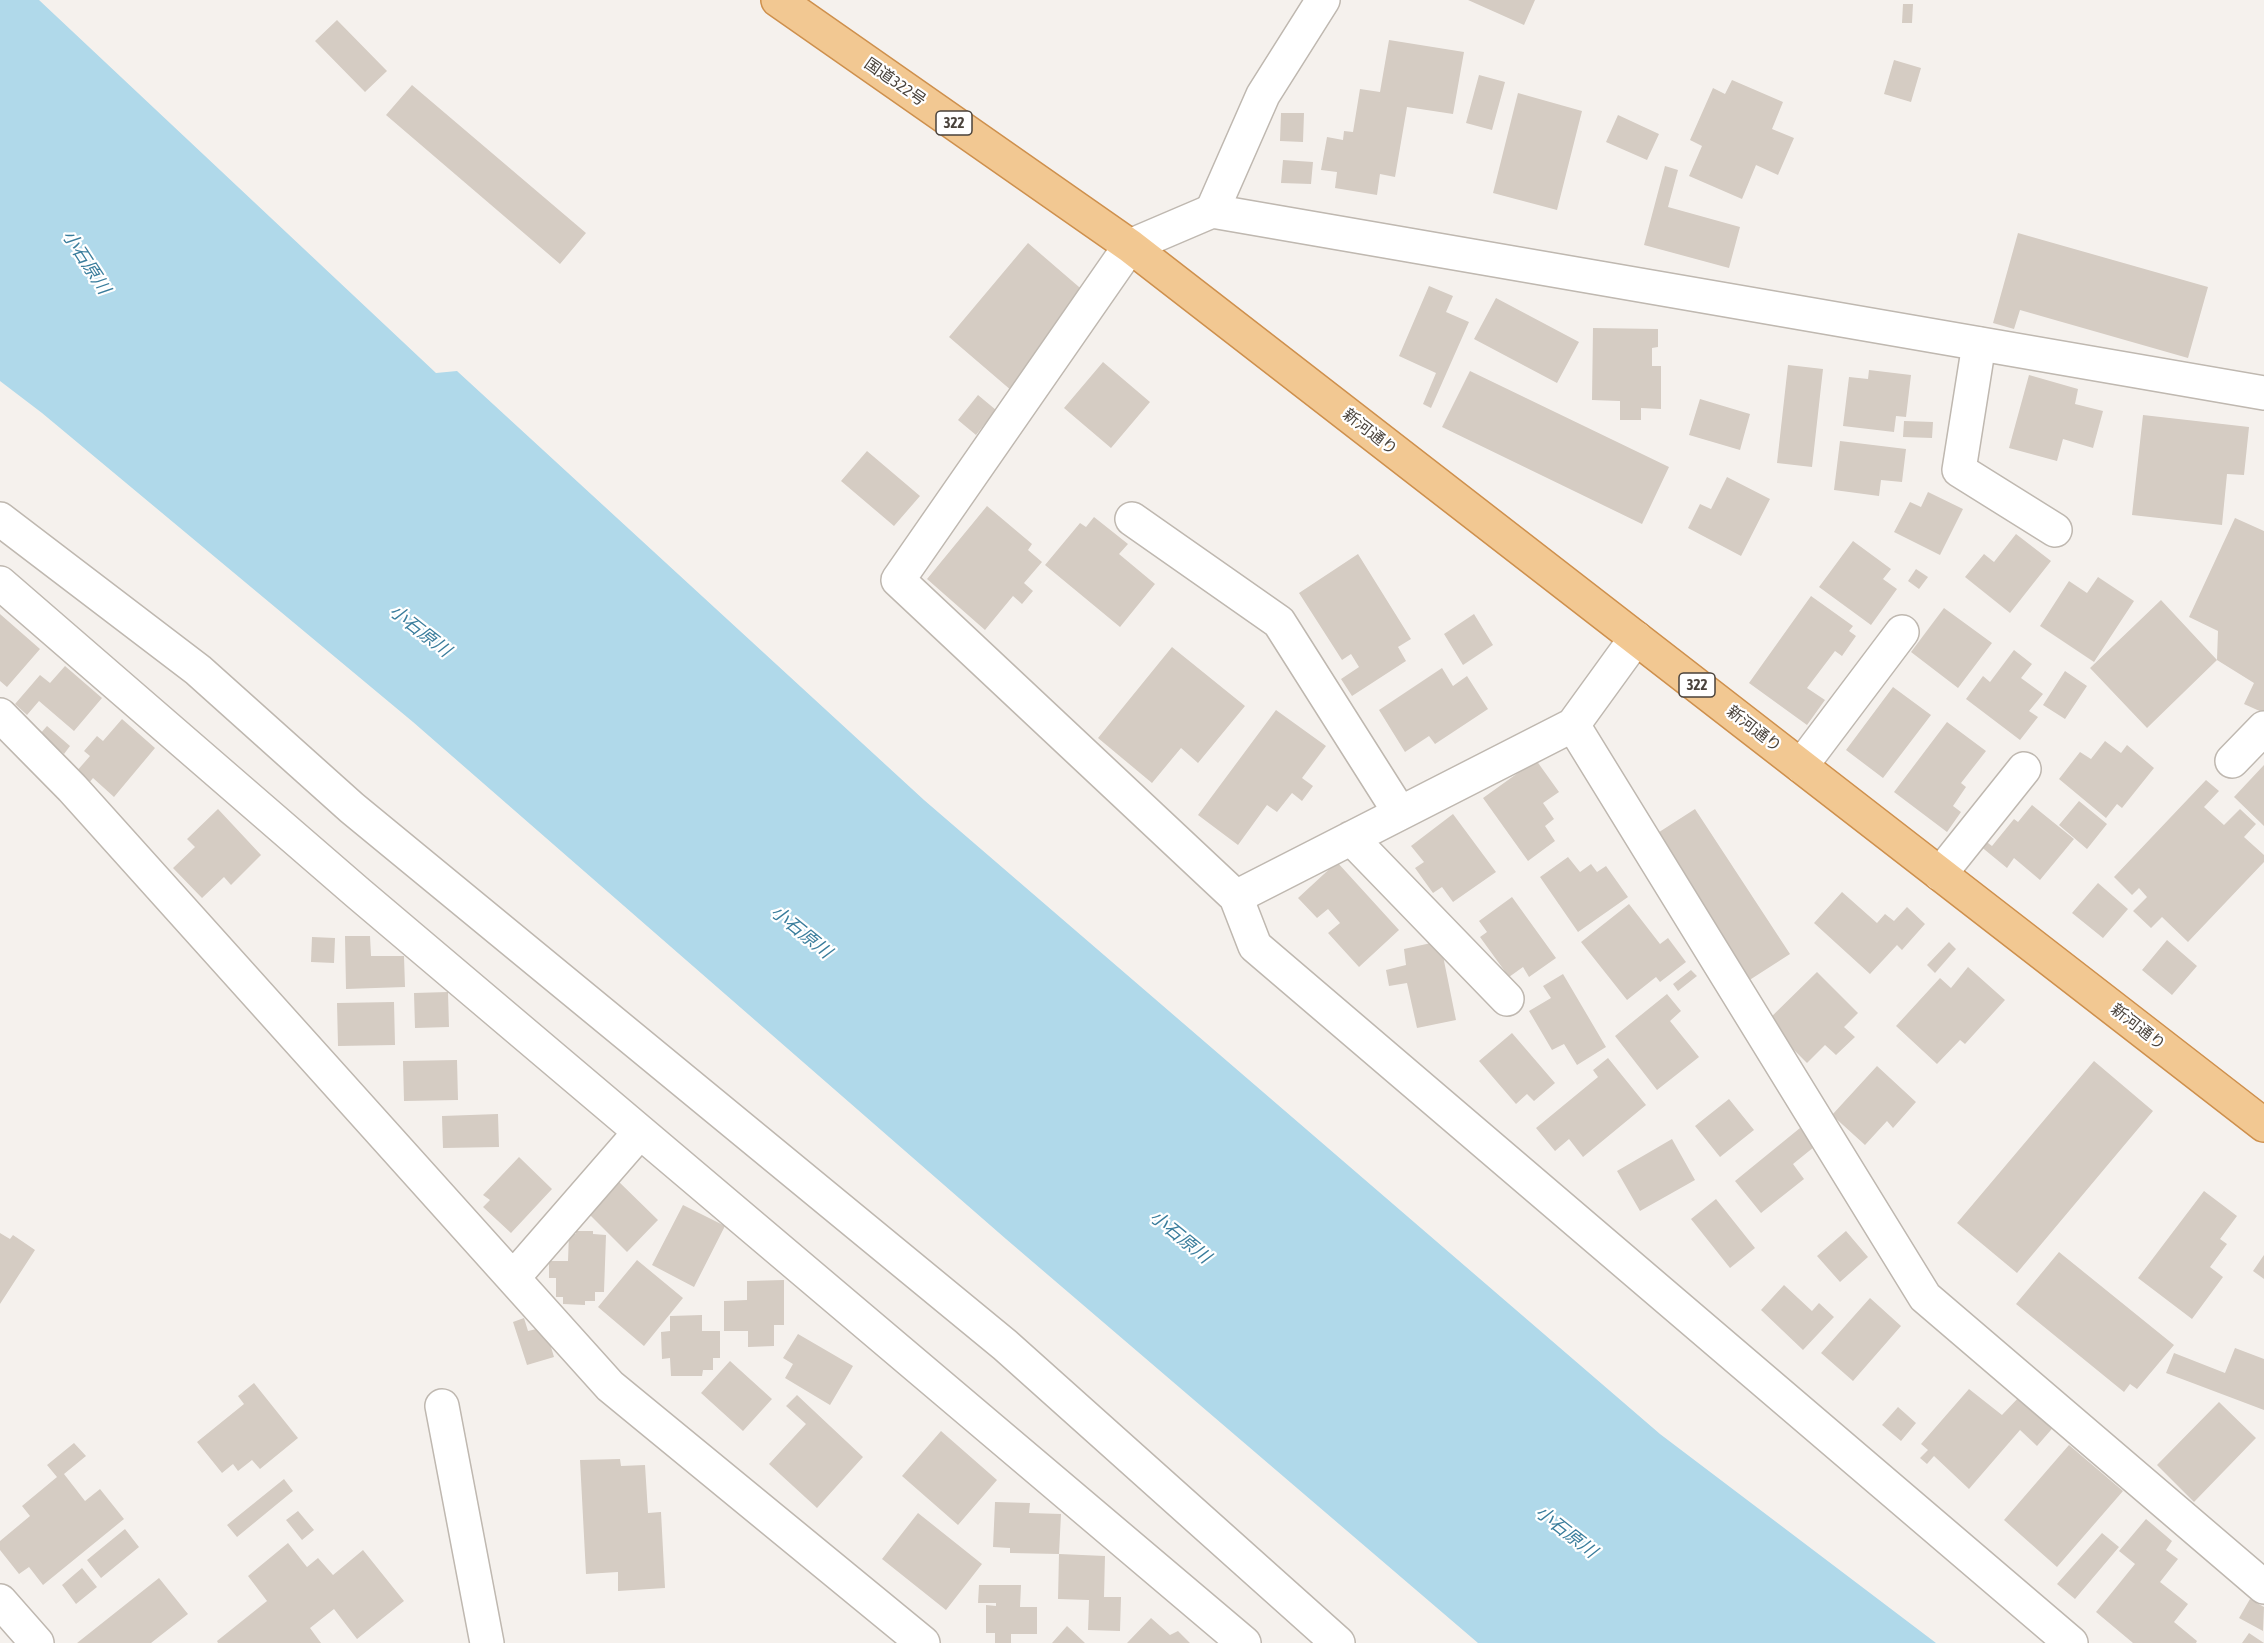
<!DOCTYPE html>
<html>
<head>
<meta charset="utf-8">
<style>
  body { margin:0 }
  canvas { display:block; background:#f5f1ed }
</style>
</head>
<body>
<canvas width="2264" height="1643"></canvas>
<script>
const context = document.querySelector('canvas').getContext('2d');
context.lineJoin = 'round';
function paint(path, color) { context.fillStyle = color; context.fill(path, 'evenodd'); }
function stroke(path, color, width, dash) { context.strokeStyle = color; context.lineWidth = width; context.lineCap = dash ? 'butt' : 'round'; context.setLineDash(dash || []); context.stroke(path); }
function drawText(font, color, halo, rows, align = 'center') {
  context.font = font + ' "Asap Condensed","Noto Sans JP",sans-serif'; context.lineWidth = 4.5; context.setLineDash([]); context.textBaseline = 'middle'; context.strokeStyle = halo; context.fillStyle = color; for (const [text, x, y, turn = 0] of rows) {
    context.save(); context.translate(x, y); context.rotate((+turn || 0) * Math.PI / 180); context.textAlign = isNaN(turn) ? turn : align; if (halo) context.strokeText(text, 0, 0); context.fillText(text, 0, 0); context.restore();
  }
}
paint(new Path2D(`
  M0,0H39L436,373L457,371L924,800L1660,1434L1936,1643H1478L1006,1239L413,722L42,413L0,381Z`), '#b0d9ea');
paint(new Path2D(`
  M1468,0H1535L1524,25Z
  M1903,4H1913L1912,23H1902Z
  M337,20L387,71L365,92L315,41Z
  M1389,40L1464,52L1453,114L1407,107L1395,177L1380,174L1377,195L1335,188L1337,172L1321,170L1327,137L1343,140L1344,131L1353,132L1360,89L1380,92Z
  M1894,60L1921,68L1911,102L1884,94Z
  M1479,75L1505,82L1492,130L1466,123Z
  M1732,80L1783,102L1772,129L1794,138L1778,175L1756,165L1742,199L1689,176L1702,146L1690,140L1713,88L1725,94Z
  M412,85L586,233L560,264L386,115Z
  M1518,93L1582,111L1557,210L1493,193Z
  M1281,113H1304L1303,142L1280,141Z
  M1618,115L1659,134L1647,160L1606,142Z
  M1283,160L1313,162L1311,184L1281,183Z
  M1665,166L1678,170L1668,207L1740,227L1729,268L1644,245Z
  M2018,233L2208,287L2188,358L2020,310L2014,329L1993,323Z
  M1028,243L1086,293L1026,366L1030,369L1012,391L949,337Z
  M1429,286L1453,296L1446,312L1469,322L1431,408L1423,404L1436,373L1399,356Z
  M1496,298L1579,342L1557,383L1474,339Z
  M1593,328L1658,329V347L1652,348V366H1661V409L1641,408V420H1620V401L1592,400Z
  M1103,362L1150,402L1111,448L1064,408Z
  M1788,365L1823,369L1812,467L1777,463Z
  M1869,370L1911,375L1906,417L1896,416L1894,432L1843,426L1849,377L1868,379Z
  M1470,371L1669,467L1642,524L1442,427Z
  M2029,375L2078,389L2075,404L2103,411L2093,448L2063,439L2057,461L2009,448Z
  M978,395L996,410L976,435L958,420Z
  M1700,399L1750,414L1740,450L1689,435Z
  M2143,415L2249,427L2244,475L2227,474L2222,525L2132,515Z
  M1904,421L1933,422L1932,438L1903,437Z
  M1840,441L1906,449L1902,482L1881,480L1879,496L1834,490Z
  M867,451L920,496L894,526L841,481Z
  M1727,477L1770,499L1741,556L1688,528L1700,504L1711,509Z
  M1928,492L1963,509L1940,555L1894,532L1910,502L1921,507Z
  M987,506L1032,544L1028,550L1042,562L1024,583L1033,591L1022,604L1013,596L985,630L927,579Z
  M1094,517L1128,544L1119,554L1155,584L1120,627L1045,565L1080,523L1086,527Z
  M2235,518L2264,531V713L2244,704L2254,683L2217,660L2218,631L2189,617Z
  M2016,534L2051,561L2010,613L1965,577L1984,554L1994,562Z
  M1853,541L1891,569L1883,579L1897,589L1871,625L1819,587Z
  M1358,554L1411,639L1398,647L1406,661L1352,696L1341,679L1359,667L1351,654L1342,660L1299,593Z
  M1916,569L1928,577L1919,589L1908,581Z
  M2098,577L2134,601L2094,662L2040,626L2069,581L2087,593Z
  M1811,596L1853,626L1849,631L1856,636L1842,656L1835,651L1807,688L1825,700L1807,725L1749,683Z
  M2161,600L2217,660L2147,728L2090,668Z
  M1944,608L1992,643L1958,688L1911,652Z
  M0,614L40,649L7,687L0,681Z
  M1474,614L1493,645L1463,665L1444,634Z
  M1172,647L1245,706L1198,763L1181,748L1152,783L1098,738Z
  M2014,650L2032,664L2021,678L2043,694L2029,711L2038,717L2020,740L1966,699L1983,676L1990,682Z
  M65,666L102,698L74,731L39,701L27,715L15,704L40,675L50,683Z
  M1442,668L1453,686L1467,676L1488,709L1435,744L1429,736L1405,752L1379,710Z
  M2065,671L2087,686L2065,719L2043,705Z
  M1893,687L1931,715L1883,778L1846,750Z
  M1276,710L1326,746L1302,778L1313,786L1302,801L1292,793L1277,812L1267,805L1238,845L1198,815Z
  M122,719L155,748L114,797L93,778L89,783L76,772L90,756L84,751L97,736L103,741Z
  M1947,722L1986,751L1961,783L1966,787L1953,806L1961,812L1947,832L1894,792Z
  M47,726L70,746L64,754L40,734Z
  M2105,741L2121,753L2127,745L2154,768L2122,808L2117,804L2106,818L2059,779L2080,752L2091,759Z
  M1536,760L1559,792L1543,803L1554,819L1545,826L1555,841L1528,861L1483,798Z
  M2264,765V826L2234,797Z
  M2206,780L2219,791L2204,807L2224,825L2240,809L2256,824L2244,837L2264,855V862L2188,942L2162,917L2151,928L2133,911L2147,897L2139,888L2132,895L2114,877Z
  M2079,801L2107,824L2087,849L2059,825Z
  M2032,805L2074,839L2040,880L2014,858L2007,868L1979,845L1984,840L1992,846L2014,819L2018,822Z
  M218,809L261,855L231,885L224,877L202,898L173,868L195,847L187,839Z
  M1695,809L1790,954L1748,981L1653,836Z
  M1453,814L1496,872L1453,902L1442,887L1433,893L1415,868L1424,862L1411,846Z
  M1568,857L1580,872L1591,864L1597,872L1606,866L1628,897L1578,932L1540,877Z
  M1337,862L1399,930L1359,967L1328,933L1340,923L1328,909L1317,918L1298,898Z
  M2098,883L2128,909L2103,938L2072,913Z
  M1842,892L1877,923L1885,914L1894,921L1907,907L1925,924L1902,950L1897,945L1870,974L1814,923Z
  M1512,897L1556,958L1529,977L1523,967L1509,977L1480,937L1487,932L1479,921Z
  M1629,904L1660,944L1668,938L1686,962L1660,982L1656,977L1627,1000L1581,942Z
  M345,936H370L371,956H404L405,987L346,989Z
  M312,937L335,938L334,963L311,962Z
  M2167,940L2197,966L2172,995L2142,970Z
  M1440,941L1456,1020L1417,1028L1407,983L1389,986L1386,970L1406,965L1404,949Z
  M1949,942L1956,949L1935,973L1927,965Z
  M1968,967L2005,1000L1965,1044L1960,1040L1937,1064L1896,1026L1940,978L1951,988Z
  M1691,970L1697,976L1678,991L1673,984Z
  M1817,972L1858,1013L1844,1027L1855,1037L1836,1055L1825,1045L1807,1063L1766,1022Z
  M1563,974L1606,1047L1577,1065L1564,1044L1552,1050L1529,1011L1551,998L1543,986Z
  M448,992L449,1027L415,1028L414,993Z
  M1667,994L1681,1011L1670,1021L1699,1057L1657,1090L1615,1036Z
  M394,1002L395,1045L338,1046L337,1003Z
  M1512,1033L1555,1083L1534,1101L1527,1094L1516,1104L1479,1061Z
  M1608,1058L1646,1105L1583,1157L1569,1139L1555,1151L1536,1128L1598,1077L1593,1070Z
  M457,1060L458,1100L404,1101L403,1061Z
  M2094,1061L2153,1111L2017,1273L1957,1223Z
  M1877,1066L1916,1102L1893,1128L1887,1121L1865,1145L1832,1115Z
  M1729,1099L1754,1130L1720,1157L1695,1126Z
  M498,1114L499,1147L443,1148L442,1116Z
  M1800,1128L1814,1147L1793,1164L1804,1179L1761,1213L1735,1181Z
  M1672,1139L1695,1180L1640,1211L1617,1171Z
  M519,1157L552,1189L511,1233L483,1207L490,1200L483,1195Z
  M615,1178L658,1220L627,1252L585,1210Z
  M2204,1191L2237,1216L2220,1239L2227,1244L2210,1267L2223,1277L2192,1319L2138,1278Z
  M1716,1199L1755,1248L1730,1268L1691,1219Z
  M683,1205L725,1226L694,1287L652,1265Z
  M576,1231H593V1234L606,1235L604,1292H595V1301H585V1305L563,1304V1297H556V1278H549V1261H568L569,1233L576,1234Z
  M1846,1231L1868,1257L1840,1282L1817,1256Z
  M0,1233L10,1239L13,1235L35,1250L0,1304Z
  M2059,1252L2174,1345L2137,1389L2130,1384L2124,1392L2016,1304Z
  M2264,1255V1279L2253,1271Z
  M637,1260L683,1298L644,1346L598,1307Z
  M784,1280V1325H774V1346L748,1347V1331H724V1301L747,1300V1281Z
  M1784,1285L1812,1311L1819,1303L1834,1317L1803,1350L1761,1310Z
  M1870,1298L1901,1326L1853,1381L1821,1353Z
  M702,1315V1331H720V1358H713V1370H703L702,1376H671L670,1358L662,1359L661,1332L670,1331V1316Z
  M524,1318L528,1331L545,1327L554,1357L527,1365L513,1322Z
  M798,1334L853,1366L830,1405L785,1378L793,1364L783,1358Z
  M2235,1348L2264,1359V1410L2166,1373L2174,1353L2225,1373Z
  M730,1361L772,1399L743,1431L701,1393Z
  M254,1383L298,1438L260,1469L252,1460L238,1471L233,1464L222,1473L197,1442L244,1404L238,1396Z
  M1969,1389L2002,1415L2020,1396L2057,1423L2037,1446L2020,1430L1969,1489L1934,1456L1927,1464L1920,1458L1928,1450L1921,1444Z
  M797,1395L863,1457L817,1508L769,1464L806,1424L786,1406Z
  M2219,1402L2256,1438L2194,1502L2157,1465Z
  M1898,1407L1916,1423L1901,1441L1882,1425Z
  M941,1431L997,1480L958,1525L902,1476Z
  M74,1443L86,1456L64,1474L85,1501L100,1489L124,1519L43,1585L29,1567L19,1574L0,1550V1541L30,1516L22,1506L57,1477L47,1465Z
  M2069,1445L2123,1491L2057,1567L2004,1520Z
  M620,1459L621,1466L645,1465L648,1513L661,1512L665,1588L618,1591V1572L586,1574L580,1460Z
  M284,1479L293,1491L237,1537L227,1525Z
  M995,1502L1030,1503L1029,1513L1061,1514L1059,1554L1010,1553V1548L993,1547Z
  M298,1511L314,1530L302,1540L286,1520Z
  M918,1513L982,1564L946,1610L882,1559Z
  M2146,1519L2172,1541L2166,1550L2178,1559L2160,1582L2188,1604L2174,1622L2197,1641L2196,1643H2133L2096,1612L2135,1564L2119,1551Z
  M125,1529L139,1547L101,1578L87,1560Z
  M2102,1533L2119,1547L2075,1599L2057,1584Z
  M288,1543L307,1567L318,1558L333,1575L363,1550L404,1601L357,1639L334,1609L310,1628L321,1643H218L217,1641L267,1601L248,1576Z
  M1059,1554L1105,1556L1104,1597H1121L1120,1631L1088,1630L1089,1600L1058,1599Z
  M82,1568L97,1587L76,1604L62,1585Z
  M159,1578L188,1614L151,1643H77Z
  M979,1585H1021L1020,1607H1037V1634H1011V1643H995V1633H986V1605L996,1606V1603H978Z
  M2250,1599L2264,1607L2263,1631L2239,1618Z
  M1151,1618L1170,1635L1178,1631L1190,1643H1127Z
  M1067,1626L1085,1643H1052Z
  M2249,1633L2264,1643H2242Z`), '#d5ccc3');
const minor = new Path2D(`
  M1212,211L1263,95L1323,0
  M1130,246L898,580L1236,897L1255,946L2071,1643
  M1979,344L1959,470L2055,530
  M0,519L198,670L352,808L1005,1345L1338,1643
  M1132,519L1279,622L1400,813
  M0,583L358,893L1244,1643
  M0,715L72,788L610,1386L923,1643
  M1573,725L1925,1297L2264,1587
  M2232,761L2264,728
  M1801,766L1902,632
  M1351,838L1507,999
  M1940,874L2024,769
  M1236,897L1573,725L1636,638
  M513,1278L640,1132
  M442,1406L487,1643
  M0,1601L37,1643`);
const tertiary = new Path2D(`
  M1130,246L1212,211L2264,393`);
const trunk = new Path2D(`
  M778,0L1130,246L2264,1125`);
stroke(minor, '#bfb8b0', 36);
stroke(tertiary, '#bfb8b0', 36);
stroke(trunk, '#ce904d', 36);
stroke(minor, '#fff', 33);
stroke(tertiary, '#fff', 33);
stroke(trunk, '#f2c892', 33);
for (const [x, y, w] of [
  [954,123,36],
  [1697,685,36]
]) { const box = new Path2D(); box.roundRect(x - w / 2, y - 12, w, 24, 4.5); context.fillStyle = '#fff'; context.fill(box); stroke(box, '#49423b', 1.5); }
drawText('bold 15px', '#49423b', null, [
  ["322",954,123],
  ["322",1697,685]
]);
drawText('16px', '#49423b', '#fff', [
  ["国道322号",895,82,35],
  ["新河通り",1370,432,38],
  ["新河通り",1754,729,38],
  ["新河通り",2138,1027,38]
]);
drawText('italic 18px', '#3a7d9c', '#fff', [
  ["小石原川",86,262,57],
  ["小石原川",420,631,38],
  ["小石原川",801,932,39],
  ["小石原川",1180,1237,39],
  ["小石原川",1566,1532,38]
]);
</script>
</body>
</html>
